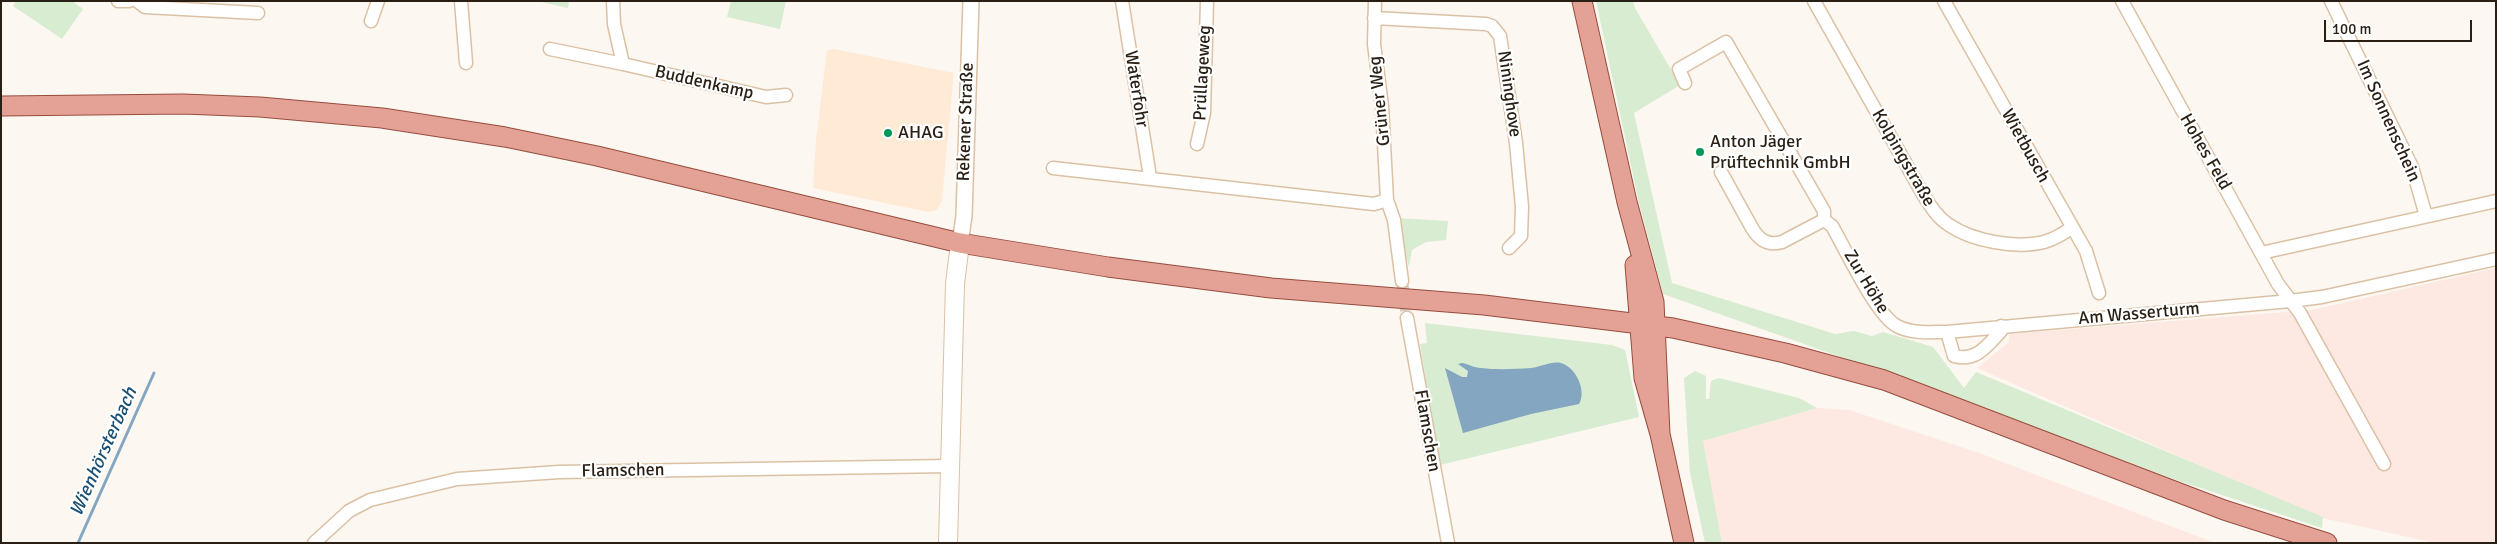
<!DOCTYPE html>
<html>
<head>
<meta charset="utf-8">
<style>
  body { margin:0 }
  #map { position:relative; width:2497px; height:544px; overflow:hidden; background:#fcf7f1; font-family:Signika,sans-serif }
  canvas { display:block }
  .frame { position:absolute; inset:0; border:2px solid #291f14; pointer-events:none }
  .scale { position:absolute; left:2324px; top:20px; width:148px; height:22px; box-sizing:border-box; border:2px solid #291f14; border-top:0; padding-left:6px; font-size:15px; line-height:18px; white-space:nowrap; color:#291f14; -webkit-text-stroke:4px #fff; paint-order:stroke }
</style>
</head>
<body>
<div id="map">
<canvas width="2497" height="544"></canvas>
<div class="frame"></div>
<div class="scale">100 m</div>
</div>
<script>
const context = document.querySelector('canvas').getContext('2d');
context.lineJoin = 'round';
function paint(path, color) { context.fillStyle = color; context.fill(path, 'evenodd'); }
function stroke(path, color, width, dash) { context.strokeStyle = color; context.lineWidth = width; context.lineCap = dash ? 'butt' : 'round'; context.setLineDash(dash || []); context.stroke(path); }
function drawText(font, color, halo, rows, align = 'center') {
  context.font = font + ' Signika,sans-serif'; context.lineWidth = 4.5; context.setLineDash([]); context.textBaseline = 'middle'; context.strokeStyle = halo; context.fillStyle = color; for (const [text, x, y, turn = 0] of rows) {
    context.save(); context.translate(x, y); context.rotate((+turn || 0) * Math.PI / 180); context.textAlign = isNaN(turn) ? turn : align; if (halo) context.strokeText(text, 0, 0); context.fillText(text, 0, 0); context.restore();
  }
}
paint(new Path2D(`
  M834,49L954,73L942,200L937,210L928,212L813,188L816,140L827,50Z`), '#ffebd5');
paint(new Path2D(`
  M2496,268V543H2435L2318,517L1977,368L2009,342V334L2312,310Z
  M1817,408L1849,410L1979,453L2215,543H1722L1703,441Z`), '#fde9e2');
paint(new Path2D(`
  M16,1H72L83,9L62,39L13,6Z
  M537,1H569L568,8Z
  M731,1H786L780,29L727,17Z
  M1596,1H1633L1635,8L1680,85L1634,113L1672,283L1835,334L1854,331L1872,336L1883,332L1933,347L1964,388L1976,372L2323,517L2322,528L2173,479L1959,399L1663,294L1639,203Z
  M1396,218L1448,221L1446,240L1426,242L1412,250L1409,267Z
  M1425,323L1612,345L1625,350L1639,417L1440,465L1420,344L1427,343Z
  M1695,371L1706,376V399H1709L1711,381L1719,378L1799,398L1817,408L1703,441L1722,543H1705L1690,473L1684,378Z`), '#d8ecd1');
paint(new Path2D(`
  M1462,363C1469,364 1474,368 1481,368C1497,370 1515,369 1531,368C1541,367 1551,361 1561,363C1576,367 1587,391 1579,404L1531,414L1463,433L1445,368L1462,377H1467L1468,371L1458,364Z`), '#85a6c0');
stroke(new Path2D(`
  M78,543L154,373`), '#85a6c0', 3);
stroke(new Path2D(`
  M1402,281L1407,318`), '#d2ccc5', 12, [12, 6]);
const minor = new Path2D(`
  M118,1H129
  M137,1L145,7L258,13
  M461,1L466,63
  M613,1L614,24L623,64L766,97L786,95
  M1122,1L1150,177
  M1375,1L1374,44L1382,106L1387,200L1394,220L1402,281
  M1814,1L1924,196C1931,207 1938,218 1949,225C1972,241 2016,249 2044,242C2054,239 2063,234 2071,228
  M1944,1L2086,251L2099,293
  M2122,1L2278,284L2300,313L2384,464
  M2331,1L2412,167L2426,216
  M1374,18L1486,24L1492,26L1500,36L1516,143L1522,207L1521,236L1509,248
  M371,21L378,1
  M550,49L623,64
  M1685,83L1679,69L1726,42L1824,211V220L1832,226C1846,250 1876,315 1897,326C1912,334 1930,332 1947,332L2290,301L2322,297L2496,259
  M1197,144L1204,113L1207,1
  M1053,168L1374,204L1387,200
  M1721,172L1752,228C1759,240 1768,246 1782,242L1824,220
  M2261,253L2496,201
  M1407,318L1448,543
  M1947,332L1954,356C1976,362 1987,346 2001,331V326
  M314,543L349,511L370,500L457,479L559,472L949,466`);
const tertiary = new Path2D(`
  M960,243L964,216L971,1`);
const secondary = new Path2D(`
  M948,543L955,284L960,243`);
const primary = new Path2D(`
  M1582,1L1627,202L1654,302L1660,434
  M1,106L183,104L260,107L382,118L505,137L597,156L960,243L1108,267L1271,288L1484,305L1673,328L1785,353L1884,380L2224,510L2327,543
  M1635,265L1644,378L1660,434L1684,543`);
stroke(minor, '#dbc1a4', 15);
stroke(tertiary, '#dbc1a4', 18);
stroke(secondary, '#dbc1a4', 20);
stroke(primary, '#974c3c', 21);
stroke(minor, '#fff', 12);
stroke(tertiary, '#fff', 15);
stroke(secondary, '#fff', 18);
stroke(primary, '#e4a297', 19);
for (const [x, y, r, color] of [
  [888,133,5,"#029859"],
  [1700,152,5,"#029859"]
]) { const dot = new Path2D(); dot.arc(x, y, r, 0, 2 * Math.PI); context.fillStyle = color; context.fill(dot); stroke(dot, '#fff', 2); }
drawText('18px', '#291f14', '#fff', [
  ["Prüllageweg",1203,73,-87],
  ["Buddenkamp",704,83,13],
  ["Waterfohr",1136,89,81],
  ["Nininghove",1509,94,82],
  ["Grüner Weg",1380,101,-96],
  ["Im Sonnenschein",2388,121,66],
  ["Rekener Straße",966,122,-88],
  ["Wietbusch",2025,146,61],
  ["Hohes Feld",2205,152,60],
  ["Kolpingstraße",1903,158,60],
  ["Zur Höhe",1866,282,59],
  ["Am Wasserturm",2139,314,-5],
  ["Flamschen",1427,431,80],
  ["Flamschen",623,471,-1]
]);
drawText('18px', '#291f14', '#fff', [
  ["AHAG",898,133],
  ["Anton Jäger",1710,142],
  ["Prüftechnik GmbH",1710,163]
], 'left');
drawText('italic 19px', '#195074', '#fff', [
  ["Wienhörsterbach",104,452,-66]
]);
</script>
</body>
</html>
